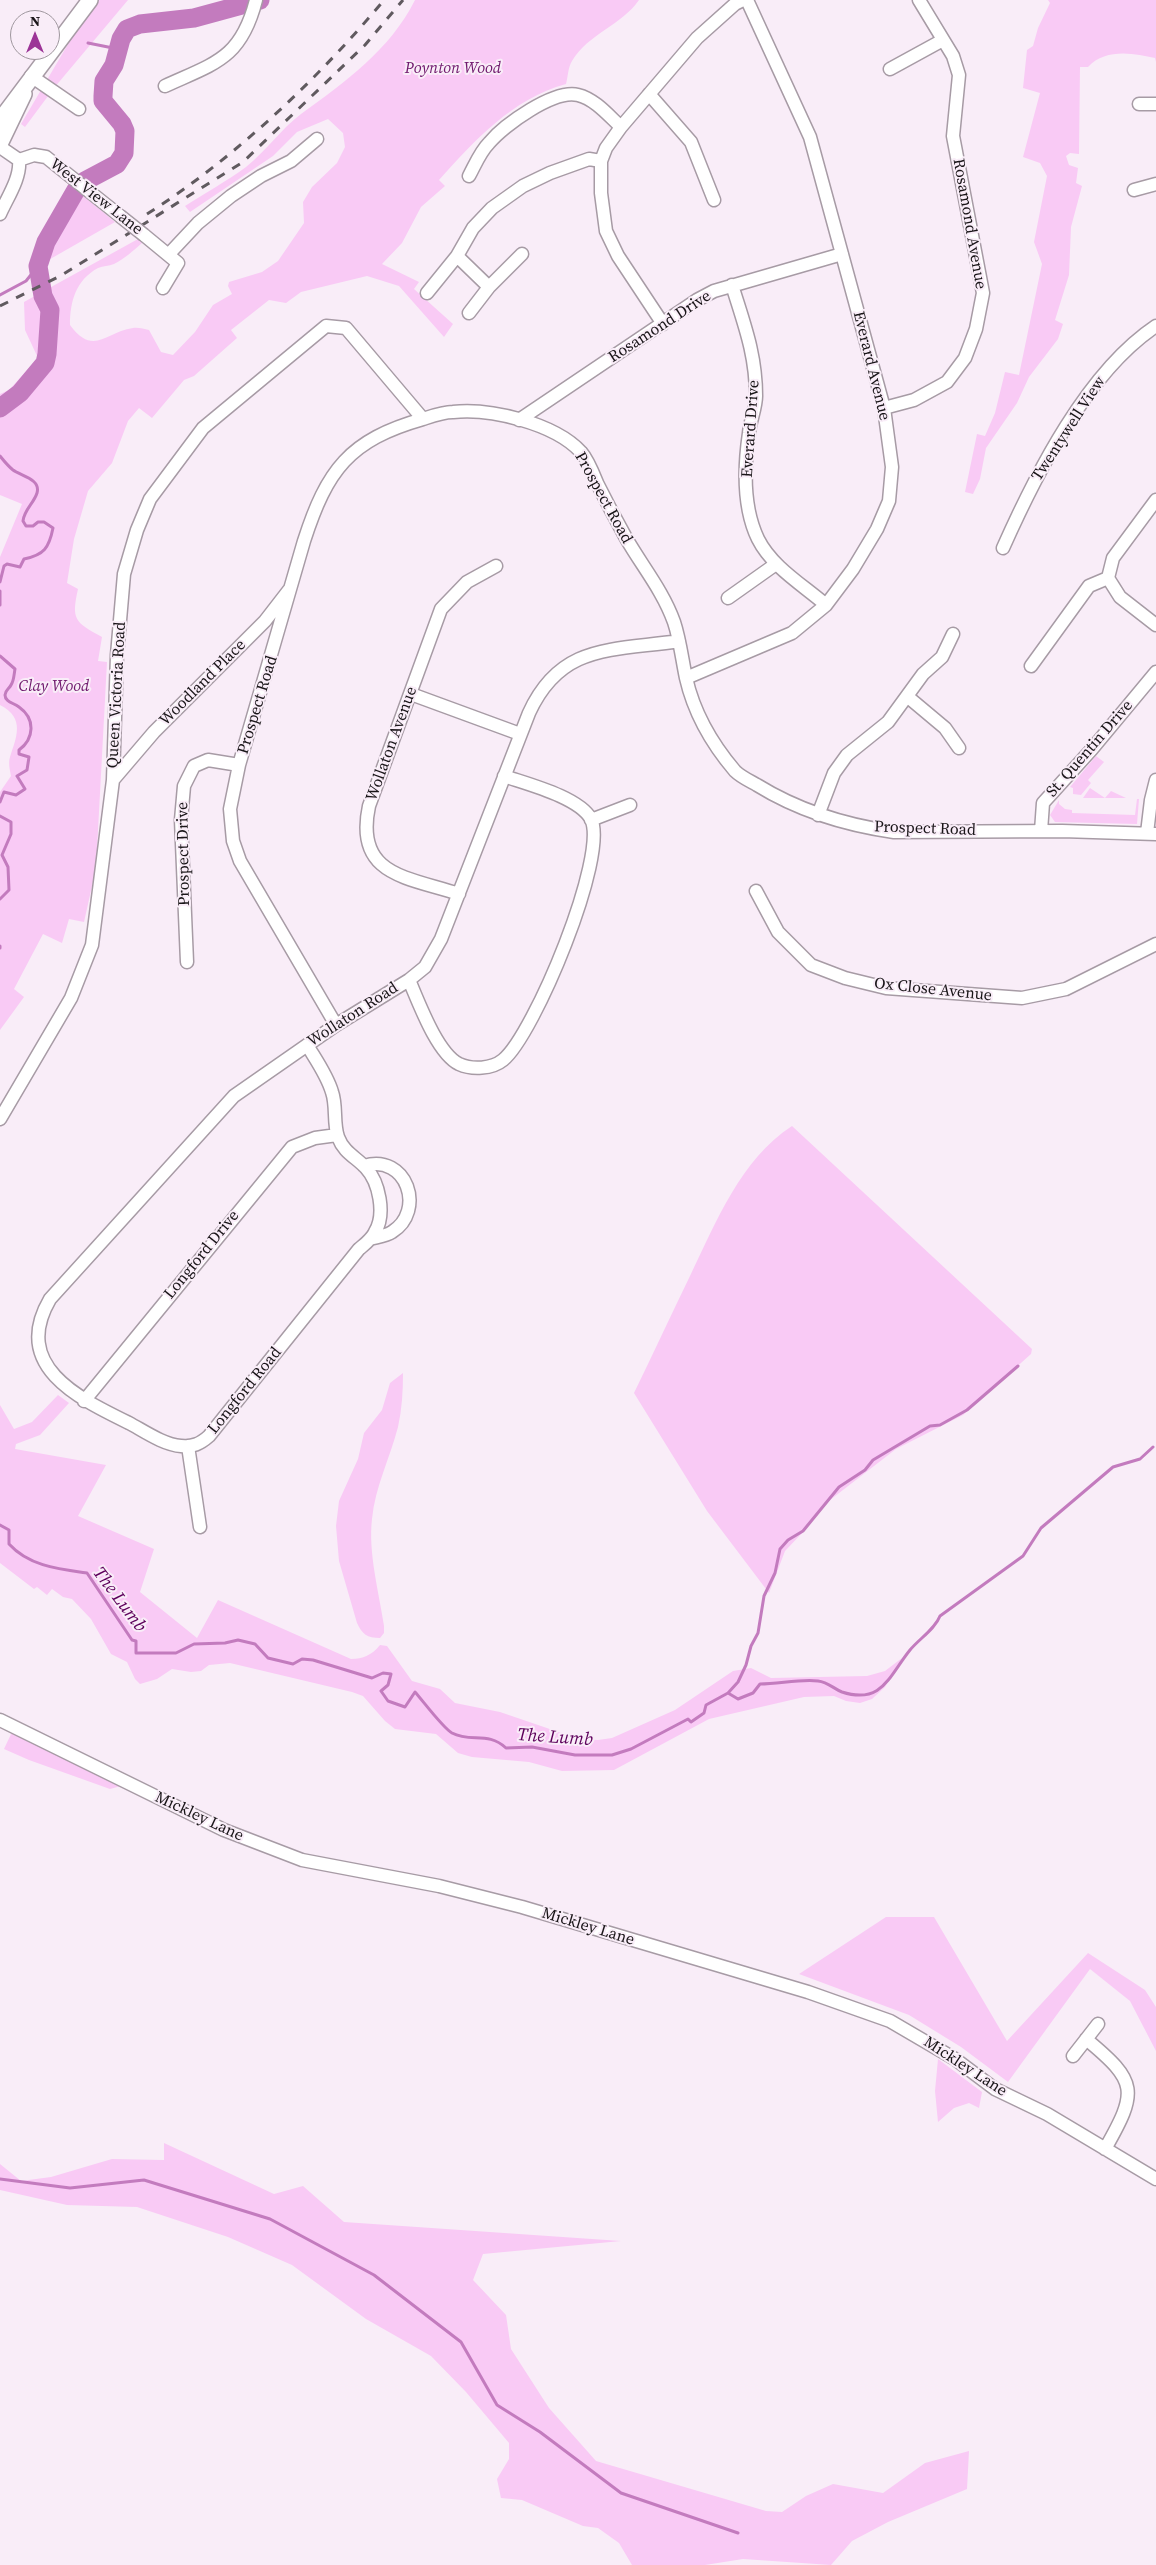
<!DOCTYPE html>
<html>
<head>
<meta charset="utf-8">
<style>
  body { margin:0 }
  #map { position:relative; width:1156px; height:2565px; overflow:hidden; background:#f9edf8; font-family:"Source Serif 4",serif }
  canvas { display:block }
  .north { position:absolute; left:10px; top:10px; width:50px; height:50px; box-sizing:border-box; background:#f9edf8; border:1px solid #9f979e; border-radius:50%; rotate:0deg; font-size:14px; font-weight:700; line-height:20px; text-align:center; color:#191518 }
  .north::after { content:''; display:block; margin:auto; width:18px; height:22px; background:#9c3497; clip-path:polygon(50% 0,100% 100%,50% 72%,0 100%) }
</style>
</head>
<body>
<div id="map">
<canvas width="1156" height="2565"></canvas>
<div class="north">N</div>
</div>
<script>
const context = document.querySelector('canvas').getContext('2d');
context.lineJoin = 'round';
function paint(path, color) { context.fillStyle = color; context.fill(path, 'evenodd'); }
function stroke(path, color, width, dash) { context.strokeStyle = color; context.lineWidth = width; context.lineCap = dash ? 'butt' : 'round'; context.setLineDash(dash || []); context.stroke(path); }
function drawText(font, color, halo, rows, align = 'center') {
  context.font = font + ' "Source Serif 4",serif'; context.lineWidth = 4; context.setLineDash([]); context.textBaseline = 'middle'; context.strokeStyle = halo; context.fillStyle = color; for (const [text, x, y, turn = 0] of rows) {
    context.save(); context.translate(x, y); context.rotate((+turn || 0) * Math.PI / 180); context.textAlign = isNaN(turn) ? turn : align; if (halo) context.strokeText(text, 0, 0); context.fillText(text, 0, 0); context.restore();
  }
}
paint(new Path2D(`
  M94,0H128L54,88L25,127L21,124Z
  M415,0H639C622,25 588,34 572,61C568,67 568,77 566,84C512,99 475,140 439,180L445,186L421,207L402,243L382,264L419,282L414,289L453,324L444,337L399,286L367,276L301,292L286,303L269,300L231,330L237,338L194,376L184,380L152,418L139,408L128,421L112,463L88,491L74,539L67,583L78,589C71,620 75,622 102,637L98,661L107,662L96,868L84,922L69,919L62,943L43,934L14,989L24,997L0,1030V792L11,776C10,770 8,763 10,757C16,738 26,718 0,705V557L22,504L0,495V394L9,390L38,358L25,330L24,302L138,239L142,243C133,251 124,259 114,264C109,266 103,266 98,268C76,280 70,301 70,325C94,357 105,332 133,328C138,327 144,329 149,330L161,352L173,355L195,332L213,305L232,294L228,286L229,282L262,272L278,261L304,223L303,202L312,187L337,163L345,147L343,133L328,119L297,132L273,156L190,212L185,206C205,193 227,181 246,167C266,151 281,129 301,114C345,82 390,50 415,0Z
  M1048,0H1156V62L1155,58C1134,53 1105,48 1088,67H1080L1079,154L1070,153L1066,156L1069,165L1078,168L1076,183L1082,186L1071,227L1069,275L1055,320L1063,324L1058,339L1029,377L1017,403L986,448L980,479L973,494L965,492L977,434L985,436L995,413L1005,372L1019,375L1042,264L1034,242L1047,176L1040,163L1023,157L1040,93L1023,88L1027,50L1033,46L1038,28L1050,3Z
  M76,190L115,222L38,266L46,242Z
  M1096,756L1104,762L1088,780L1091,783L1081,795L1073,794V788L1070,787Z
  M1090,788L1105,798L1111,791L1126,798H1083Z
  M1137,799H1139L1137,824L1055,822L1050,815L1059,800V804L1065,809L1072,810V813L1135,815Z
  M792,1126L1032,1349L1031,1354L963,1415L896,1449L830,1500L805,1530L785,1551L769,1593L707,1511L634,1393C653,1354 671,1315 690,1276C716,1222 741,1159 792,1126Z
  M403,1373C403,1391 402,1409 398,1427C390,1458 375,1487 372,1519C368,1553 379,1592 384,1626V1633L380,1638C367,1638 362,1634 357,1623L339,1561L336,1526L339,1501L358,1459L364,1433L382,1410L390,1383Z
  M58,1395L69,1403L40,1435L16,1444L15,1449L106,1465L78,1516L154,1549L140,1592L197,1638L218,1600L351,1659C363,1659 372,1655 380,1645L387,1646L412,1681L440,1689L455,1703L500,1712L579,1739L598,1740L612,1738L675,1710L733,1671L751,1668L771,1678L867,1676L885,1671L902,1658L885,1687L872,1699L860,1703L846,1701L834,1696L804,1697L709,1719L614,1770L562,1771L529,1762L472,1757L458,1753L436,1734L395,1729L385,1721L363,1696L352,1692L230,1663L209,1665L201,1671L191,1672L172,1669L157,1679L140,1684L135,1679L127,1662L111,1654L91,1619L72,1599L63,1597L52,1589L47,1595L37,1587L34,1589L0,1563V1405L14,1429L32,1422Z
  M12,1732L121,1786L110,1789L29,1760L4,1749Z
  M886,1917H934L1007,2041L1088,1953L1145,1990L1156,2007V2051L1130,2001L1090,1969L1008,2082L961,2047L909,2015L799,1974Z
  M938,2059L982,2092L979,2108L969,2103L954,2108L938,2122L935,2091Z
  M164,2143L274,2194L303,2186L344,2222L621,2241L483,2254L473,2280L506,2315L511,2349L549,2408L596,2461L766,2511L782,2512L806,2496L833,2484L883,2493L925,2463L969,2451L967,2489L888,2522L852,2541L831,2565L743,2559L705,2565H632L619,2543L598,2528L583,2526L522,2500L501,2498L497,2479L509,2459V2443L466,2392L431,2356L366,2319L292,2265L228,2237L137,2207L67,2205L0,2190V2164L21,2181L51,2177L112,2159L164,2160Z`), '#f9caf5');
stroke(new Path2D(`
  M88,43L118,49
  M0,295L26,281L38,266
  M0,456C4,461 8,466 13,470C21,476 41,479 37,493C34,503 24,510 23,521L26,526H33L38,522H44L53,528C49,548 44,555 24,559L20,567L7,564L4,566L0,582
  M0,591V605
  M0,656L15,669C14,674 14,681 11,685C9,689 5,690 5,695C5,702 14,703 19,707C36,719 34,739 19,750V754L29,757L27,770L17,776L25,789L16,795L4,792L0,802
  M0,816L11,822V834L2,855L8,867L9,890L0,899
  M0,946V948
  M0,1525L9,1530V1544C29,1566 58,1569 87,1573L132,1640L136,1641V1653H176L194,1644L225,1643L238,1640L255,1644L268,1658L293,1664L302,1659L313,1660L372,1678L383,1673L391,1674L388,1685L381,1691L388,1701L405,1707L415,1692C423,1701 443,1728 452,1733C471,1743 488,1731 506,1748L532,1747L575,1755H612L631,1749L688,1719L691,1722L704,1713L706,1705L728,1693L738,1682L746,1665L751,1646L758,1633L764,1596L775,1573L780,1549L788,1540L803,1531L839,1487L865,1470L873,1460L930,1426L940,1425L967,1410L1018,1366
  M728,1693L738,1699L753,1693L760,1684C779,1684 799,1679 818,1681C828,1682 834,1689 842,1692C882,1705 889,1676 910,1650C919,1639 935,1629 940,1616L1023,1556L1041,1528L1113,1467L1140,1459L1153,1447
  M0,2179L70,2188L144,2180L270,2219L374,2275L461,2342L497,2405L540,2432L621,2493L738,2533`), '#c37bbe', 3);
stroke(new Path2D(`
  M0,408L20,393L45,363L47,354L50,310L43,296L38,266L46,242L76,190L85,181L117,164L124,153L125,131L122,124L103,101V96L104,81L114,65L121,39L127,29L140,24L194,18L260,0`), '#c37bbe', 19);
const minor = new Path2D(`
  M890,69L943,40
  M31,76L79,109
  M165,86C215,63 241,59 256,0
  M649,94L691,142L714,200
  M1139,104H1156
  M0,147L19,160C21,178 7,198 0,214
  M19,160L34,155L46,157L120,216
  M469,176C475,165 480,152 489,143C504,125 554,89 578,95C595,99 609,116 621,127
  M1134,190L1156,184
  M144,235L178,263L163,288
  M169,254L198,223L231,196L261,176L291,161L317,139
  M457,256L489,287
  M732,285C744,324 756,354 756,396C756,408 750,421 749,433C744,467 743,508 758,539C772,567 803,585 826,605
  M427,293L457,256L473,228L492,208L523,186L550,173L589,159L601,161
  M469,313L489,287L522,254
  M663,324L618,256L606,231L601,193V161L606,148L621,127L697,38L735,4L743,0
  M884,408L914,400L947,382L965,358L976,329L983,293L953,136L959,75L953,56L919,0
  M519,420L697,300L714,291L842,254
  M1156,500L1113,558L1108,578L1120,597L1156,625
  M1003,548C1036,474 1087,372 1156,326
  M728,598L776,564
  M1031,666L1089,586L1108,578
  M686,678L792,633L826,605L853,569L877,529L889,501L892,467L884,408L810,137L747,0
  M411,694L520,734
  M908,697L945,728L959,748
  M113,780L154,732L265,621L289,590
  M818,815L834,773L847,755L888,722L923,674L942,657L953,634
  M591,820L630,805
  M1041,831L1043,803L1092,749L1156,672
  M1147,833L1151,800L1156,780
  M756,891L778,932L811,965L845,978L886,988L1022,998L1066,989L1156,944
  M459,894C408,877 354,876 369,806L441,609L467,582L496,566
  M187,962L181,820L184,786L194,766L208,760L239,765
  M409,980C419,1003 437,1053 459,1064C472,1070 492,1069 503,1060C534,1035 609,855 591,819C579,797 527,784 504,776
  M336,1025L240,861L233,841L230,809L239,765L304,541C327,470 349,440 423,419C432,416 443,412 453,412C490,408 554,423 581,452C588,460 593,473 597,483C606,501 616,520 626,538C642,566 663,591 674,622C680,640 682,659 686,678C694,713 712,744 735,771C741,777 750,781 757,785C799,811 845,825 894,832L1062,831L1156,834
  M307,1045C316,1060 327,1075 332,1092C337,1106 333,1123 338,1137C344,1153 356,1157 366,1168C379,1182 386,1214 375,1232C372,1239 365,1244 359,1249L209,1436C200,1444 193,1447 181,1446C164,1445 144,1431 129,1423C78,1398 11,1366 50,1299L234,1096L336,1025L409,980L425,967L441,939L529,713C561,643 613,651 679,641
  M0,1119L71,998L92,945L113,780L117,655L124,574L137,530L150,499L203,428L326,326L346,328L423,419
  M364,1166C407,1153 426,1211 392,1232C386,1236 377,1237 370,1239
  M84,1401L292,1147L315,1138L337,1135
  M188,1446L200,1527
  M0,1720L224,1830L302,1860L439,1886L522,1907L808,1992L890,2021L955,2059L995,2089L1047,2114L1156,2179
  M1086,2039C1138,2082 1138,2091 1105,2149
  M1073,2056L1098,2024`);
const major = new Path2D(`
  M0,120L90,0
  M0,144L24,94`);
stroke(minor, '#a79ba5', 15);
stroke(major, '#a79ba5', 18);
stroke(minor, '#fff', 12);
stroke(major, '#fff', 15);
stroke(new Path2D(`
  M147,214C234,159 319,78 384,0
  M0,306L62,275L243,162L365,45L403,0`), '#605a5f', 3, [9, 9]);
const minorBridge = new Path2D(`
  M120,216L144,235`);
stroke(minorBridge, '#a79ba5', 15, []);
stroke(minorBridge, '#fff', 12);
drawText('italic 16px', '#6f186d', '#f9edf8', [
  ["Poynton Wood",453,69],
  ["Clay Wood",54,687]
]);
drawText('16px', '#191518', '#f9edf8', [
  ["West View Lane",96,197,38],
  ["Rosamond Avenue",969,224,80],
  ["Rosamond Drive",660,327,-33],
  ["Everard Avenue",871,366,76],
  ["Everard Drive",751,429,-86],
  ["Twentywell View",1069,429,-57],
  ["Prospect Road",603,498,61],
  ["Woodland Place",203,683,-45],
  ["Queen Victoria Road",117,695,-87],
  ["Prospect Road",258,705,-73],
  ["Wollaton Avenue",392,744,-70],
  ["St. Quentin Drive",1090,749,-49],
  ["Prospect Road",925,829,2],
  ["Prospect Drive",184,854,-91],
  ["Ox Close Avenue",933,990,6],
  ["Wollaton Road",353,1015,-33],
  ["Longford Drive",202,1255,-51],
  ["Longford Road",245,1391,-51],
  ["Mickley Lane",199,1817,25],
  ["Mickley Lane",588,1927,17],
  ["Mickley Lane",965,2067,33]
]);
drawText('italic 18px', '#5d005b', '#f9edf8', [
  ["The Lumb",119,1600,53],
  ["The Lumb",555,1738,4]
]);
</script>
</body>
</html>
